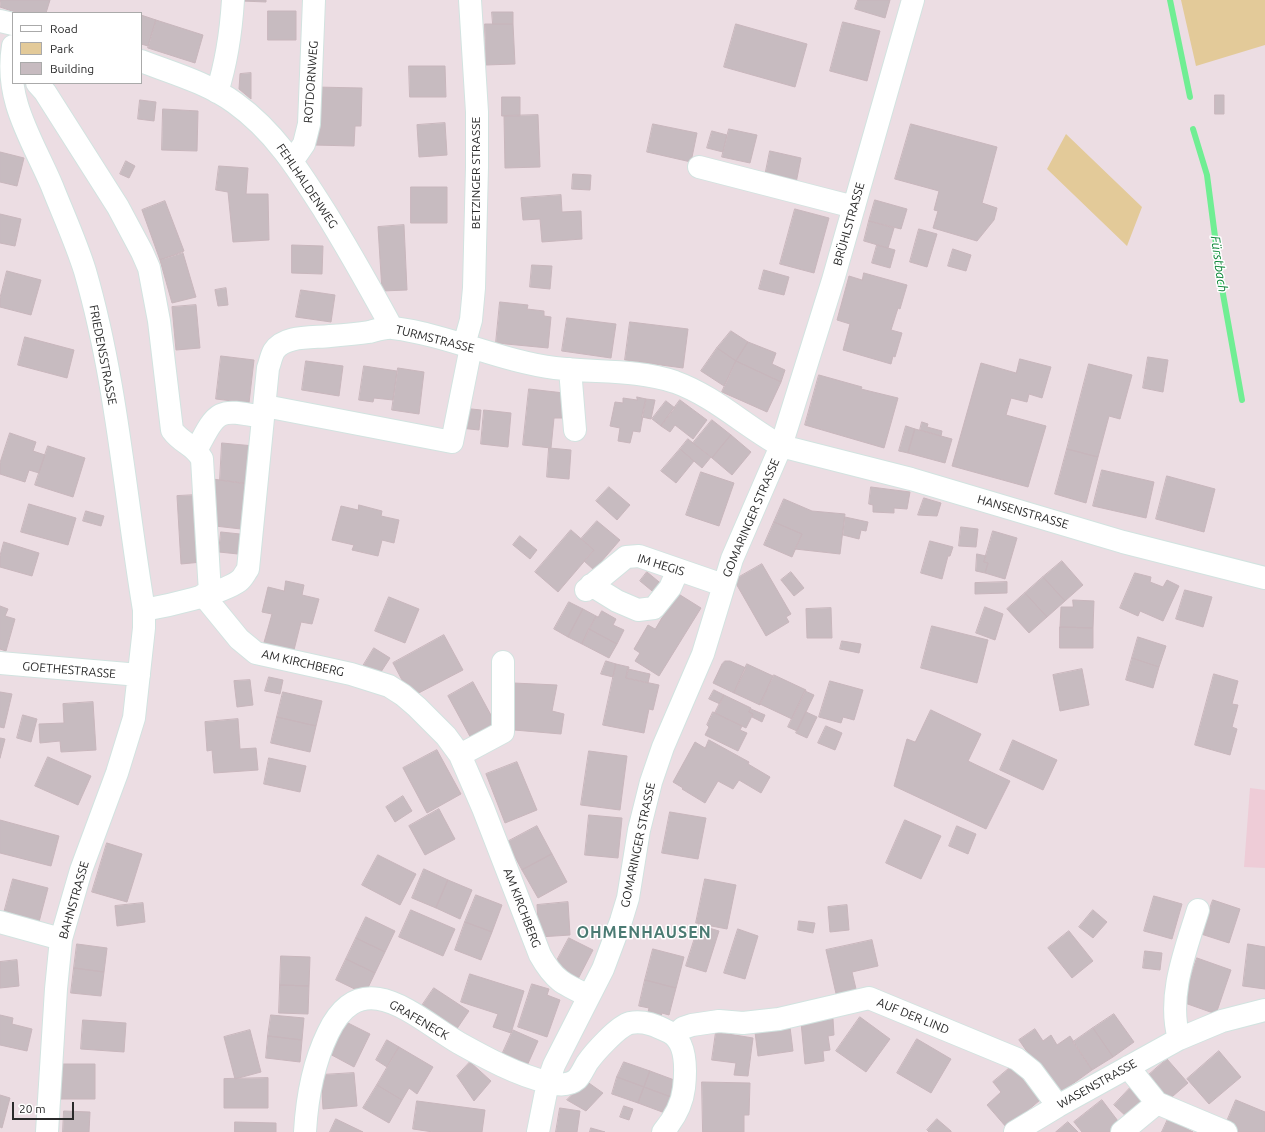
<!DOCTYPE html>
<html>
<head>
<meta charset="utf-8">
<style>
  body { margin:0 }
  #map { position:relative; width:1265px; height:1132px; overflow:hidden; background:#ecdde3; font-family:Ubuntu,sans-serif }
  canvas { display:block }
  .legend { position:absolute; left:12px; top:12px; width:130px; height:72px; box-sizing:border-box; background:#fff; border:1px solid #aaa; margin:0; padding:5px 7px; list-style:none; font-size:12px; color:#2a2a2a }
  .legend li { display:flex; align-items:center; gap:8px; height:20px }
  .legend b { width:20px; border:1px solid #aaa }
  .scale { position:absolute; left:12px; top:1102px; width:62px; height:18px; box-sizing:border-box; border:2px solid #2a2a2a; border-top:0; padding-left:5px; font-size:12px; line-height:14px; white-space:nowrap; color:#2a2a2a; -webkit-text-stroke:3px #fff; paint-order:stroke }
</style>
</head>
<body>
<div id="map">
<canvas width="1265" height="1132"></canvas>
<ul class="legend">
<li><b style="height:5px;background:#fff"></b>Road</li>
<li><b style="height:11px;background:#e3ca99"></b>Park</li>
<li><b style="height:11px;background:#c7bbc0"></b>Building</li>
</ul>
<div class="scale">20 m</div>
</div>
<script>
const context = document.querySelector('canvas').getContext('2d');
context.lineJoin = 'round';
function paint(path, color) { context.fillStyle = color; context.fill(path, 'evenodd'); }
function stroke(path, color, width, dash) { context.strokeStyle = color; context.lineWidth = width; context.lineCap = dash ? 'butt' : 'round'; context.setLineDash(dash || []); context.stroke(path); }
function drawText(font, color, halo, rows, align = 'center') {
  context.font = font + ' Ubuntu,sans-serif'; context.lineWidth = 3; context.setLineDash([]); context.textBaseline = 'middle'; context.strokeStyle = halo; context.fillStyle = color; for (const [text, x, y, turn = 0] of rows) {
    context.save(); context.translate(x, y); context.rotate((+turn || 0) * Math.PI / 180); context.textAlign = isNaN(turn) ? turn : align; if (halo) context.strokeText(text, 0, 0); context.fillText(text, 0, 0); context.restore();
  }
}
paint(new Path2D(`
  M1250,788L1265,790V868L1244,867Z`), '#eeccd7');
paint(new Path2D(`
  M1181,0H1265V45L1196,66Z
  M1066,134L1142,207L1127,246L1047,169Z`), '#e3ca99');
stroke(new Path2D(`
  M1170,0L1190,97
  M1193,129L1207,175L1221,283L1242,400`), '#70ee93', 6);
const building = new Path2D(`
  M1,0H50L46,13H18L0,7Z
  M242,0H266V2L242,1Z
  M858,0H890L885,18L855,9Z
  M268,11H296V40H268Z
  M492,12H513V24H493Z
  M141,15L156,20L148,46L141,44Z
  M156,20L203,35L195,63L148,48Z
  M843,22L880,31L867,81L830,71Z
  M485,24H513L515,64L486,65Z
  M736,24L807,44L795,87L724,67Z
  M409,66H445L446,97H410Z
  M251,73V99L239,89L240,74Z
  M315,87L362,88L361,126H355L354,146L314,145Z
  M1215,95H1224V114H1215Z
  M502,97H520V116H502Z
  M140,100L156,102L154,121L138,119Z
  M163,109L198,111L197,151L162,150Z
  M538,115L540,167L505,168L504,116Z
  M445,123L447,155L419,157L417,125Z
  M653,124L697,133L691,162L647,152Z
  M911,124L997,147L982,203L997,208L994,220L977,241L933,228L938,211L934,210L939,191L895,179Z
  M729,129L757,135L750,163L722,157Z
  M712,131L727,135L723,152L707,148Z
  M770,151L801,158L795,188L764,181Z
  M0,152L24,158L17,186L0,182Z
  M126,161L135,166L129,178L120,174Z
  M219,166L248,168L246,194H268L269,240L233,242L228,192L216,190Z
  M573,174L591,175L590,190L572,189Z
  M411,187H447V223H411Z
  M561,195L562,212L581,211L582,239L542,242L540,219L523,220L521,198Z
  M875,200L907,209L901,229L869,221Z
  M165,201L184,251L160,260L142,210Z
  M795,209L829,218L814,273L780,264Z
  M0,214L21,219L15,246L0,243Z
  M869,221L894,228L888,248L864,241Z
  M404,225L407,290L382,291L378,227Z
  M919,229L937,234L927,267L910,262Z
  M292,245L323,246L322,274L292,273Z
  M877,245L895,250L890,268L872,263Z
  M953,249L971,255L966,271L948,266Z
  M183,253L196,297L172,303L160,260Z
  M532,265L552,266L550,289L530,287Z
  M764,270L789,277L784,295L759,289Z
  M7,271L41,280L31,315L0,307V298Z
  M864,273L907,285L900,309L898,308L891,330L902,333L895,357L893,356L891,364L843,350L850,324L837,320L849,276L862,280Z
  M226,288L228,305L218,306L215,290Z
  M301,290L335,295L331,322L296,317Z
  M500,302L528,305L527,309L544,311V316L551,317L548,348L496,343Z
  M196,305L200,348L176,350L172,307Z
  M567,318L616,324L611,358L562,351Z
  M630,322L688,329L683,368L625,360Z
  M731,331L748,342L736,361L717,348Z
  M25,337L74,350L67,378L18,365Z
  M748,342L776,353L772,364L785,370L781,382L736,361Z
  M717,348L736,361L724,386L701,371Z
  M221,356L254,360L249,403L216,399Z
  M1148,357L1168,360L1163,392L1143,388Z
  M1020,359L1051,367L1042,398L1029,394L1027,402L1011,398L1006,415L1046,426L1028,487L952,466L981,363L1016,373Z
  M306,361L343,366L339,396L302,390Z
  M736,361L781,382L767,412L722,392Z
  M1089,364L1132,375L1120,419L1109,416L1098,457L1067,449Z
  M364,366L397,371L393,400L374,398L373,402L359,400Z
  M398,368L424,372L419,414L392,410Z
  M819,375L862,387L861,389L898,398L884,448L805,425Z
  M529,389L564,393L562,418H554L551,448L523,445Z
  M637,397L646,399L640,432L633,431L630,443L618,441L620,428L610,426L615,402L623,403V398L637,400Z
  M646,399L655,400L651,419L642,417Z
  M680,400L707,420L693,439L675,425L670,432L661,426Z
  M666,401L675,408L661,426L652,419Z
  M462,408L481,410L479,430L460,428Z
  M484,410L511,413L508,447L481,444Z
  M712,420L731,435L712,458L693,443Z
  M922,422L928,424L927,427L942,431L941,436L920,430Z
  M906,426L915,429L908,453L899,451Z
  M915,429L952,439L945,463L908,453Z
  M10,433L36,442L33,451L45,455L39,473L29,470L25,482L0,474V463Z
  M731,435L751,452L732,475L712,458Z
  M688,439L711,457L702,468L680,449Z
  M222,443L254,446L250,484L220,480Z
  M48,446L85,458L73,497L35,485Z
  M549,448L571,450L569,479L547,477Z
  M680,449L694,461L676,483L661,471Z
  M1067,449L1098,457L1086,503L1055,494Z
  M1102,470L1154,482L1146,518L1093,506Z
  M701,472L734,483L719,526L686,515Z
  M1167,476L1215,489L1204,532L1156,519Z
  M213,479L247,484L241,529L215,526Z
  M609,487L630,505L617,520L596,501Z
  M871,487L910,492L907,509L894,508V513L873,512V505L869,504Z
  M197,495L202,562L181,564L177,496Z
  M924,498L941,503L937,516L918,515Z
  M784,499L812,511L845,514L840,554L795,549L802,534L774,522Z
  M29,504L76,518L68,545L21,532Z
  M359,505L382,511L381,516L399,520L394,543L382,540L378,556L352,550L354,545L332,540L341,506L358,510Z
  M86,511L104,516L101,526L83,521Z
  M845,517L868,522L866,531L861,530L859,539L843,535Z
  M597,521L620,540L594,570L584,561L594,550L581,539Z
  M774,522L802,534L792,557L764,545Z
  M961,527L978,529L976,547L959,546Z
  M571,530L594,550L558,592L535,572Z
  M993,531L1017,538L1005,579L985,573L988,563L984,562Z
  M221,532L240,534L238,554L219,552Z
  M520,536L537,550L530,559L513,545Z
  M930,541L953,547L950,556H948L942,579L921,573Z
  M4,542L39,553L32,576L0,567V556Z
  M977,554L986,556L984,562L988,563L985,573L976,571Z
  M1062,561L1083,585L1065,601L1043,577Z
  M762,564L791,614L786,617L789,622L766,636L734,580Z
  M647,572L664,586L657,595L640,581Z
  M791,572L804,588L794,596L781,580Z
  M1135,573L1151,577L1150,582L1163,587L1167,580L1179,586L1163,621L1140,611L1138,616L1120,608Z
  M1043,577L1065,601L1047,617L1025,593Z
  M286,581L304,585L302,595L319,599L312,624L301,622L293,654L263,646L272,614L262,612L268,587L284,591Z
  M1007,582V593L975,594V583Z
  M1185,590L1212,597L1203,627L1176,619Z
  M677,593L701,608L659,676L635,661L640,653L634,649L648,625L655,629Z
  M1025,593L1047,617L1029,633L1007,609Z
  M389,597L419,609L405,643L375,631Z
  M1073,600L1094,601L1093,628L1060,627L1061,607H1073Z
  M569,602L583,609L568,637L554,629Z
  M0,606L8,609L5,616L15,619L6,651L0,649Z
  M985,607L1003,614L995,640L976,633Z
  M831,608L832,638H807L806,609Z
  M583,609L596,616L582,644L568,637Z
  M602,611L616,619L613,625L624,630L617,644L589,629L596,616L598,617Z
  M932,626L988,640L977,683L921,668Z
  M1060,627L1093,628V648H1060Z
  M589,629L617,644L609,658L582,644Z
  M444,635L463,670L411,697L393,663Z
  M1138,637L1166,646L1159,667L1132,658Z
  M842,641L861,644L859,653L840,649Z
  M374,648L390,658L379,675L363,666Z
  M1132,658L1159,667L1153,688L1126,680Z
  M606,661L616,664L613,677L601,674Z
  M725,661H730L746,668L734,693L713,683L722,664Z
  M616,664L629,667L626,678L659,685L653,710L649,709L644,733L603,725Z
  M747,664L773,676L760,705L734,693Z
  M628,669L650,674L648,683L626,678Z
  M1082,669L1089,705L1060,711L1053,675Z
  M1214,674L1238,681L1232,704L1238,705L1232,727L1237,729L1230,755L1195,745Z
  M774,675L806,690L792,719L760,704Z
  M269,677L283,680L280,694L265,691Z
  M250,680L253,705L237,707L234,681Z
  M830,681L863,690L854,720L843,717L841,723L819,717Z
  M473,682L498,728L473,742L448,696Z
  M513,683L557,685L552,711L564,714L561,734L514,730Z
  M714,690L724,695L720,704L709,699Z
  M805,691L814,695L797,731L788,727Z
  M0,692L12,694L4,728L0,727Z
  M283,692L322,701L316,726L277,717Z
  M724,695L751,708L749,712L753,714L746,728L715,713Z
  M93,702L96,750L61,752L60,741L40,743L39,724L64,723L63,704Z
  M751,709L765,715L762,722L752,717L753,714L749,712Z
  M931,710L981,734L968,761L1010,781L986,829L894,786L907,739L915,742Z
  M713,712L742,726L740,730L747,733L738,751L705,735L709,727L707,725Z
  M806,712L817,717L807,738L796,733Z
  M23,715L37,719L31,742L17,738Z
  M277,717L316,726L310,752L271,743Z
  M238,719L240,749L256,748L258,770L214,773L212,750L207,751L205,722Z
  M826,726L842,733L835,750L818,743Z
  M0,738L5,739L0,758Z
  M709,740L749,762L748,764L770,777L761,793L739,780L733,789L718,781L705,803L682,789L683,788L673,782L695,742L705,748Z
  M1013,740L1057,760L1043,790L1000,770Z
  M437,750L461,794L427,813L403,768Z
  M589,751L627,756L620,810L581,805Z
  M48,757L91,776L78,805L35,786Z
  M269,758L306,766L300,792L264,784Z
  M517,762L537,810L505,823L486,774Z
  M403,796L412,811L395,822L386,807Z
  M439,809L455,839L425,855L409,826Z
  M670,812L706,818L698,859L662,853Z
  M589,815L622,818L618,858L585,855Z
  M0,820L59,836L51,866L0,853Z
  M905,820L941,836L921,879L886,863Z
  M537,826L552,854L522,870L507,842Z
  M957,826L976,834L968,854L949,846Z
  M107,843L142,854L127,902L92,892Z
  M552,854L567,882L538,898L522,870Z
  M378,855L416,874L400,905L362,885Z
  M424,869L448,880L436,908L412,898Z
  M13,879L48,888L39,922L4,913Z
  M705,879L736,885L727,929L696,923Z
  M448,880L472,890L460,919L436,908Z
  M476,895L502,905L492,932L465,922Z
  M1154,896L1182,904L1172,939L1144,931Z
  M1213,900L1240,909L1229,943L1201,934Z
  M568,902L570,935L539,937L537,905Z
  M143,903L145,922L117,926L115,906Z
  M847,905L849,930L830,932L828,907Z
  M411,910L455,929L443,956L399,937Z
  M1093,910L1107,922L1093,938L1079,927Z
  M366,917L395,931L385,952L356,938Z
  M799,921L815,923L813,933L798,930Z
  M465,922L492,932L481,960L455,950Z
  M699,925L719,931L706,972L686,966Z
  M738,929L758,936L745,979L724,973Z
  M1069,931L1093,961L1072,978L1048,948Z
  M356,938L385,952L375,973L346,959Z
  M569,938L593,950L577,981L553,968Z
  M872,940L878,966L852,972L857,993L837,998L826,950Z
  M77,944L107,948L104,972L74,968Z
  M1248,944L1265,947V989L1243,986Z
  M653,949L684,957L676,988L645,980Z
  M1145,951L1162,953L1160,970L1143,968Z
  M281,956L310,957L309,986L280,985Z
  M1197,958L1231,970L1216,1014L1182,1002Z
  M346,959L375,973L365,994L336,980Z
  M17,960L19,986L0,988V962Z
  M74,968L104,972L101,996L71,993Z
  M470,974L524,991L511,1033L493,1027L498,1014L461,1002Z
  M645,980L676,988L669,1015L662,1013L660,1019L647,1016L649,1008L639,1006Z
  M532,984L549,989L547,995L560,1000L547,1037L518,1027Z
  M280,985L309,986L308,1014L279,1013Z
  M434,988L469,1011L454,1033L419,1010Z
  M1114,1014L1134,1042L1113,1057L1093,1028Z
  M0,1015L13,1018L12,1024L32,1029L27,1051L0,1045Z
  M271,1015L304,1018L302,1040L268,1036Z
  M860,1017L890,1039L866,1072L836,1051Z
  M833,1019L834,1035L828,1036L830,1050L823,1051L824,1061L805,1064L801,1022Z
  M83,1020L126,1023L124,1052L81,1049Z
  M344,1021L370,1034L354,1067L328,1053Z
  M790,1027L793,1051L758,1056L755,1032Z
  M1093,1028L1113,1057L1092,1070L1073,1042Z
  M1035,1029L1043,1041L1051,1035L1057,1045L1070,1036L1092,1070L1057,1095L1019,1040Z
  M250,1030L261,1072L235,1079L224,1037Z
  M513,1030L538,1041L526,1068L501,1057Z
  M716,1032L753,1038L748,1076L734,1075L736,1063L712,1060Z
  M268,1036L302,1040L300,1062L266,1058Z
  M917,1039L951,1059L931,1093L897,1073Z
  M387,1040L399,1047L387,1067L376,1060Z
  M399,1047L433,1067L417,1094L409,1088L402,1100L377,1085Z
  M1219,1051L1241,1077L1209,1104L1187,1079Z
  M1167,1059L1188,1083L1165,1103L1144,1079Z
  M470,1062L491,1081L474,1101L457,1076Z
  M624,1062L650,1071L644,1087L617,1077Z
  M60,1064H95V1099H60Z
  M1012,1066L1040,1100L1007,1128L987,1105L1001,1092L993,1082Z
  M650,1071L677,1081L671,1097L644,1087Z
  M354,1073L357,1106L323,1109L321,1075Z
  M617,1077L644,1087L638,1103L612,1094Z
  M268,1078V1108H224V1079Z
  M586,1081L603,1093L586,1111L567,1100Z
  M702,1082L750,1083L749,1115H744V1132H703Z
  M377,1085L402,1100L389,1123L363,1108Z
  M644,1087L671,1097L665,1113L638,1103Z
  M1130,1088L1146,1103L1130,1120L1114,1105Z
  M0,1095L10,1098L2,1128L0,1127Z
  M1102,1100L1121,1125L1112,1132H1082L1074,1122Z
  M1236,1100L1265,1112V1132H1240L1225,1126Z
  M417,1101L485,1110L482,1132H433L413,1129Z
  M624,1106L633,1109L629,1120L620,1117Z
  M560,1108L580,1111L577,1132H556Z
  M64,1111L90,1112L89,1132H63Z
  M336,1119L363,1132H330Z
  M937,1119L951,1131V1132H929L927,1130Z
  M1168,1119L1193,1132H1162Z
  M235,1122L276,1123V1132H235Z
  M1068,1122L1078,1132H1056Z
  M591,1128L605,1132H590Z`);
paint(building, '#c7bbc0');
stroke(building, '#c8b6bc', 1);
const minor = new Path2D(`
  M0,21L13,24
  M13,46C4,100 32,139 52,186C63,214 76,242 85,271C117,381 125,497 144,610V628L134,718L117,773L81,870L61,939L56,989L47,1132
  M141,61C172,73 208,83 235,103C274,131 298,169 324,210C348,248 370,288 392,328
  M37,83L45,92L118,207L142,252L149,268L159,321L172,430C182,444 194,444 202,459L210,593
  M217,92C227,61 231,32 233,0
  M293,160L304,144L309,124L314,0
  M699,167L854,207
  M464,345L471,320L474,288L477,167V112L470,0
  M570,369L575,430
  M265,406L452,442L471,347
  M197,449C218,408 219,409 263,417
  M591,585L617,601L638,610L654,608L670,588L678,570
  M586,590L626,557L639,556L723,585
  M203,595L239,639L256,653L351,674L389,686L403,695L417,707L446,736L460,755L483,808L540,955C554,980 563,984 589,996
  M144,610C167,606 221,594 239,581C243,578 245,573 248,569L268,368C270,363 271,356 274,351C284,335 313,338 330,336C343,335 356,334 369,332C377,330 386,327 393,328C449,335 500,361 555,368C595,373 636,369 675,382C714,396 745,426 781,446L911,479L1123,542L1265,578
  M0,663L139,675
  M460,755L503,732V662
  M0,922L61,939
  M675,1035L683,1028L692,1025L719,1021L743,1023L779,1019L869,998L1017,1059L1032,1071L1058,1106
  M1179,1039C1167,996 1185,952 1198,910
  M1128,1067L1157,1103L1226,1132
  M305,1132C307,1097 313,1064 328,1033C362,962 416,1018 459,1043C486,1058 517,1075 547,1082C557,1085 569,1086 577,1079C581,1075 584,1068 587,1063C594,1053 618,1026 630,1023C644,1020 657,1026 669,1032C687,1041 686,1070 684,1088C682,1106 674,1119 663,1132
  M538,1132L548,1082L554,1065L603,969L621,921L628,898L639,830L651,782L663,747L703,654L732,559L781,446L833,280L913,0
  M1015,1132L1058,1106L1179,1039L1222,1021L1265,1010
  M1122,1132L1157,1103`);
stroke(minor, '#d2e3e0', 24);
stroke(minor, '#fff', 22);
drawText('12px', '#2a2a2a', '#fff', [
  ["ROTDORNWEG",311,82,-86],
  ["BETZINGER STRASSE",476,173,-90],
  ["FEHLHALDENWEG",307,186,56],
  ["BRÜHLSTRASSE",849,224,-74],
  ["TURMSTRASSE",435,339,14],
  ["FRIEDENSSTRASSE",103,355,79],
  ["HANSENSTRASSE",1023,512,16],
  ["GOMARINGER STRASSE",751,518,-67],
  ["IM HEGIS",661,565,17],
  ["AM KIRCHBERG",303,663,13],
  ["GOETHESTRASSE",69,670,5],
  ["GOMARINGER STRASSE",638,845,-78],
  ["BAHNSTRASSE",74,900,-74],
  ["AM KIRCHBERG",522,908,69],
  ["AUF DER LIND",913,1016,22],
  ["GRAFENECK",419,1020,30],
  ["WASENSTRASSE",1097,1084,-29]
]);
drawText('italic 13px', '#0e8639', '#fff', [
  ["Fürstbach",1219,264,82]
]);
context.letterSpacing = '1px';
drawText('bold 16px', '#4b7b73', '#fff', [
  ["OHMENHAUSEN",644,933]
]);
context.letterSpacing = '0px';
</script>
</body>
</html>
